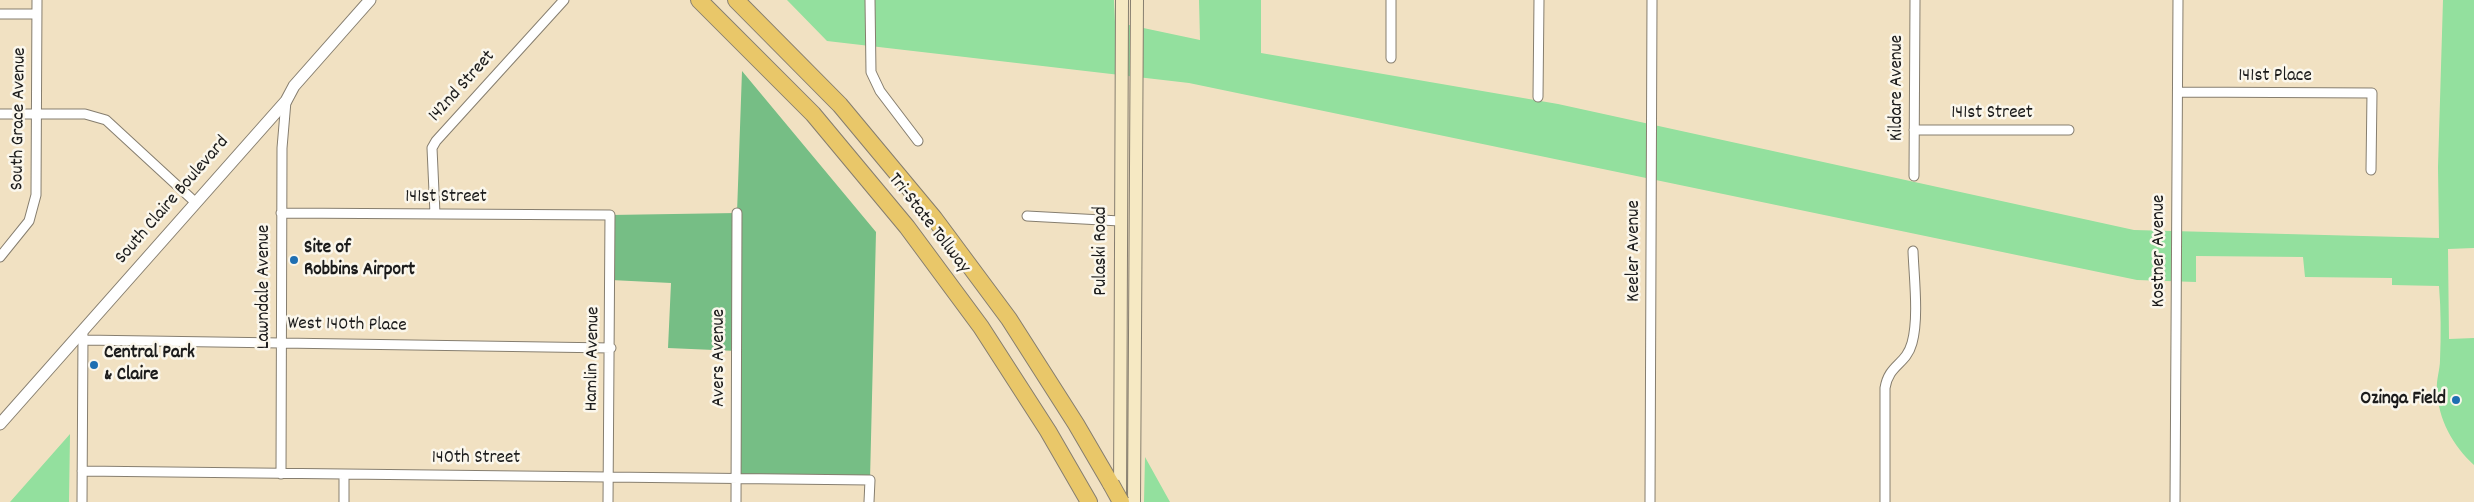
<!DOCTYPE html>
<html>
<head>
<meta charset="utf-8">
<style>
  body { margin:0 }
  canvas { display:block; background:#f1e1c2 }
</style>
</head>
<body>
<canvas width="2474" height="502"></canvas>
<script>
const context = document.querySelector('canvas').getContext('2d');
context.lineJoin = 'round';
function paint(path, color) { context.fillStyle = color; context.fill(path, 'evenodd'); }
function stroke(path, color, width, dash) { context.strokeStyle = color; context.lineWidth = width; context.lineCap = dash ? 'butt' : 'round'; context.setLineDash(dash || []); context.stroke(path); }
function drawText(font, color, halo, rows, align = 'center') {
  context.font = font + ' Dekko,sans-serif'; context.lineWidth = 5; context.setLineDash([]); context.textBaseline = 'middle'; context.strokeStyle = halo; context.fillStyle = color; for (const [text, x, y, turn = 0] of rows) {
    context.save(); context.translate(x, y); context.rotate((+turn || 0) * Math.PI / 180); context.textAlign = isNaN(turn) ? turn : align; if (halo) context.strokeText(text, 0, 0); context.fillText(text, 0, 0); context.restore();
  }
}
paint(new Path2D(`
  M787,0H1114L1115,22L1200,40L1199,0H1261V53L1558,104L2134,230L2439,238L2438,167L2443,0H2474V248L2448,249L2449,339L2474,338V465C2453,446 2438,419 2437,390C2436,380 2440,370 2440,360C2441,336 2441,310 2439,286L2392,285V278L2305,277L2303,257L2196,256V282L2137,280L1189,83L827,41Z
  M70,434L69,502H10Z
  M1145,457L1170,502H1144Z`), '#93e09e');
paint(new Path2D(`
  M742,71L876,232L870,480L736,479L737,351L668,348L671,283L611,280L610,215L737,213Z`), '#76be85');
const minor = new Path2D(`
  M870,0L871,72L880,91L918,141
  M0,14H37
  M1391,58V0
  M2178,92L2372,93L2371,170
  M1538,97L1539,0
  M0,114H85L106,120L195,202
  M1914,130H2069
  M1914,176L1915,0
  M281,213L610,215L608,502
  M435,214L432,148L436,141L564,0
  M1027,216L1120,221
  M0,257L29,221L36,195L37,0
  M83,340L611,348
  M82,471L870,480L869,502
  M281,474L282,148L286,101
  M82,502L83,335
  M344,502V474
  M736,502L737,213
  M1650,502L1652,0
  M1885,502V388C1889,364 1906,365 1912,343C1919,318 1914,278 1913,251
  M2175,502L2178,0`);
const tertiary = new Path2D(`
  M0,424L286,101L294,86L370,0`);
const secondary = new Path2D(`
  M1120,500L1122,0
  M1134,502L1137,0`);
const motorway = new Path2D(`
  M699,0L813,114L907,227L981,327L1048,431L1089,502
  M736,0L840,105L934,218L1009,319L1076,424L1111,484`);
stroke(minor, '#867e6f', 11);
stroke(tertiary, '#867e6f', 13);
stroke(secondary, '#867e6f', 14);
stroke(motorway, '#867e6f', 18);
stroke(minor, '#fff', 9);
stroke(tertiary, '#fff', 11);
stroke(secondary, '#f6e9c3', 12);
stroke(motorway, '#e9c769', 16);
const motorwayBridge = new Path2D(`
  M1111,484L1121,502`);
stroke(motorwayBridge, '#867e6f', 18, []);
stroke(motorwayBridge, '#e9c769', 16);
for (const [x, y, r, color] of [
  [294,260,5,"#1f6fb2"],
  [94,365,5,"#1f6fb2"],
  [2456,400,5,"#1f6fb2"]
]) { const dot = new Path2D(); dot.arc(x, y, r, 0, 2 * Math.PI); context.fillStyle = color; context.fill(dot); stroke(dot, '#fbf7ec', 2); }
drawText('19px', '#1c1c1c', '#fbf7ec', [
  ["141st Place",2275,77],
  ["142nd Street",463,87,-48],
  ["Kildare Avenue",1898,88,-90],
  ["141st Street",1992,114],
  ["South Grace Avenue",20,119,-89],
  ["141st Street",446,198],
  ["South Claire Boulevard",173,201,-49],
  ["Tri-State Tollway",928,224,52],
  ["Pulaski Road",1102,251,-90],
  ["Keeler Avenue",1635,251,-90],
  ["Kostner Avenue",2160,251,-90],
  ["Lawndale Avenue",265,287,-90],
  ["West 140th Place",347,326,1],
  ["Avers Avenue",720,358,-90],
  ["Hamlin Avenue",594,359,-89],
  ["140th Street",476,459]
]);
drawText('bold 19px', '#1c1c1c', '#fbf7ec', [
  ["Site of",304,249],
  ["Robbins Airport",304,271],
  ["Central Park",104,354],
  ["& Claire",104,376],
  ["Ozinga Field",2446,400,"right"]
], 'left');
</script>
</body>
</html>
